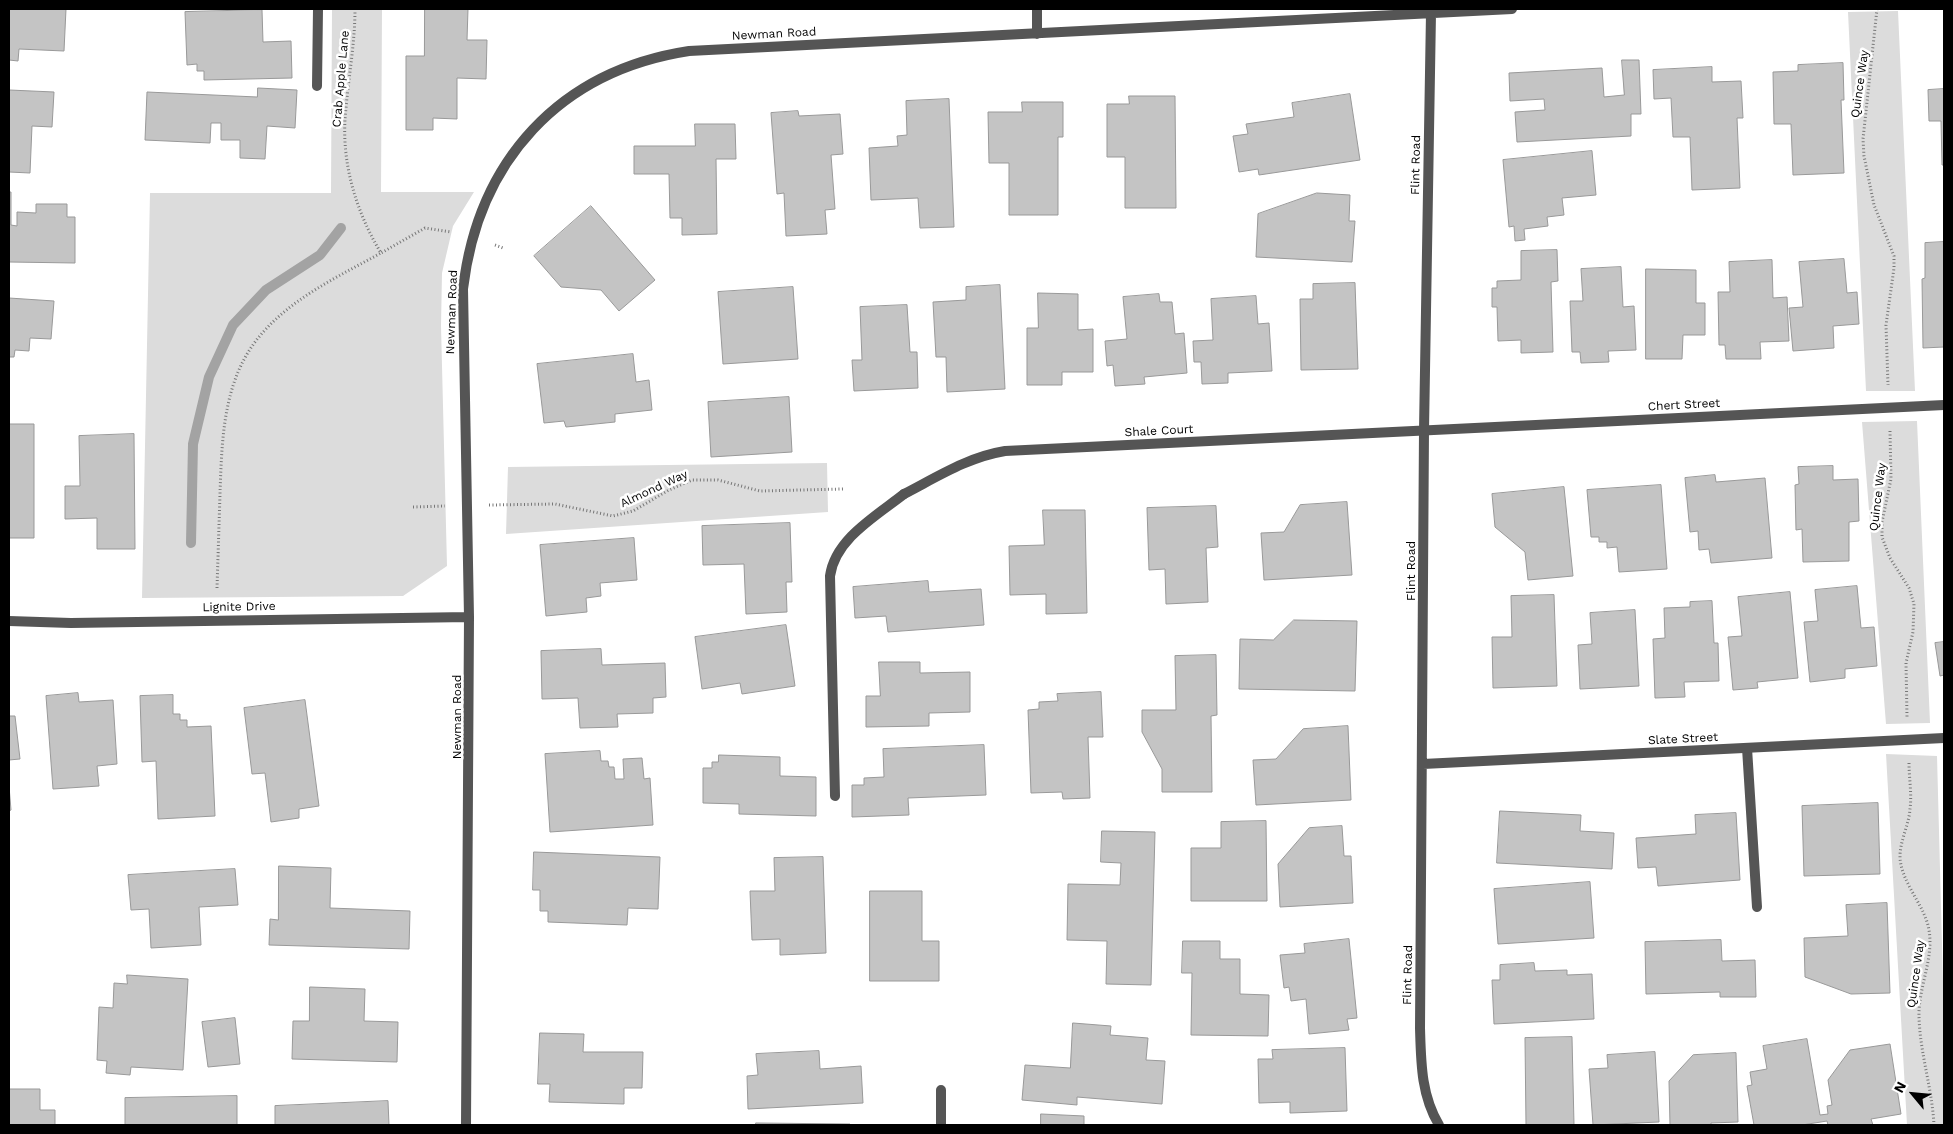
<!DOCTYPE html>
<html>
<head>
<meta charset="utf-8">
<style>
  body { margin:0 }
  #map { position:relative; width:1953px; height:1134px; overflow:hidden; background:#fff; font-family:"Work Sans",sans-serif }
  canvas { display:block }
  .frame { position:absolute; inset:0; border:10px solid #000; pointer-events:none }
  .north { position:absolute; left:1888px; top:1069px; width:50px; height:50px; -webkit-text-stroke:4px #fff; paint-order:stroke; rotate:298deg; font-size:14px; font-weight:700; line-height:20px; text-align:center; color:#000 }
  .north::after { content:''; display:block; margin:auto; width:18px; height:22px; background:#000; clip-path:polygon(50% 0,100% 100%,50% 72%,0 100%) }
</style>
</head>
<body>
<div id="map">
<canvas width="1953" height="1134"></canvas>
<div class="frame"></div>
<div class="north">N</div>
</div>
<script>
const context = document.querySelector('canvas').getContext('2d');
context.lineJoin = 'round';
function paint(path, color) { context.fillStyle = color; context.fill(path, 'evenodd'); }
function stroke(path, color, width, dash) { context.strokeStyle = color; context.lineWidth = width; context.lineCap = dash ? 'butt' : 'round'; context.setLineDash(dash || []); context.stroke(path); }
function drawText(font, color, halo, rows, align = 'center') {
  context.font = font + ' "Work Sans",sans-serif'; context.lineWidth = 5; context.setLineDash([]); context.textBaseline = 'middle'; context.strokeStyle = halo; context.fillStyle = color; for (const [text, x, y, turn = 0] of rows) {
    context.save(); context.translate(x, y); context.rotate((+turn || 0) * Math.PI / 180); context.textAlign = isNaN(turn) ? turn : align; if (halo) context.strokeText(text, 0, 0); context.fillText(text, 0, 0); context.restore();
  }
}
paint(new Path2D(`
  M332,9H382L381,192H474L453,226L442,273L441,326L447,566L403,596L142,598L150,193H331Z
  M1898,11L1915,391H1866L1848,12Z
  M1917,421L1930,723L1886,724L1862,422Z
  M827,463L828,512L506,534L508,467Z
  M1886,754L1937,756L1944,1020V1125H1907Z`), '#dcdcdc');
stroke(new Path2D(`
  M191,543L193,444L209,377L233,325L266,290L320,255L341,228`), '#a3a3a3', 10);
const building = new Path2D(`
  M9,9H66L64,51L19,49L18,61L9,60Z
  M425,9H468L467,40H487L486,79L457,78V119L433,118V130H406V56H424Z
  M262,10L263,42L291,41L292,78L204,80V71H197V64L187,65L185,12Z
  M1622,60H1639L1641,114H1631V136L1517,142L1515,112L1545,110L1544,99L1510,101L1509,73L1602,68L1604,97L1624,95Z
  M1843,63L1844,100H1841L1844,173L1793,175L1791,124H1774L1773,72L1798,71V65Z
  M1712,67V82L1741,81L1743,118H1737L1740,188L1692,190L1690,137H1673L1671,98L1654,99L1653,70Z
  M258,88L297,90L295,128L267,126L265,159L240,158V140H221V123H211L210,143L145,140L147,92L257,97Z
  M1944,89V165H1942L1941,121H1929L1928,90Z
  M9,90L54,92L52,127L32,126L30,173L9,172Z
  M1350,94L1360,160L1259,175L1258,169L1239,172L1233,136L1248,134L1246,124L1294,117L1292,103Z
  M1129,96H1175L1176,208H1125V157H1107V104H1129Z
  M949,99L954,227L920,228L918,198L871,200L869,148L898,146L897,136L907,135L906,101Z
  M1022,102H1063V137H1058V215H1009V163H989L988,112H1022Z
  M798,111L799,116L840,114L843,154L831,155L835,209L825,210L827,234L786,236L784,193L777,194L771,113Z
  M695,124H735L736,159H716L717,234L682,235V218H670L669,174H634V146H695Z
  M1592,151L1596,195L1562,198L1564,215L1547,217L1548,226L1524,229L1525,240L1515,241L1514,226L1509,227L1503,160Z
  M9,192H11V225L17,226V212L36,213V204H67V217H75V263L9,262Z
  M1317,193L1350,195L1349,221H1355L1352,262L1256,257L1258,214Z
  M591,206L655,280L619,311L601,290L561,287L534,256Z
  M1944,242V347L1923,348L1922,279L1925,278V243Z
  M1557,250L1558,281L1551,282L1553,352L1521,353V340L1498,341L1497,307H1492V288H1497V281L1521,280V251Z
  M1844,259L1847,293L1857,292L1859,324L1833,326L1834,348L1793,351L1789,308L1803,307L1799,262Z
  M1772,260L1773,298L1787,297L1789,341L1760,342L1761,359H1726L1725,345H1719L1718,292H1730L1729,262Z
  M1621,267L1623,307L1634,306L1636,350L1608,351L1609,362L1581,363L1580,352H1572L1570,301H1583L1581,269Z
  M1646,269L1696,270V303H1705V335H1683L1682,359H1646Z
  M1355,283L1358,369L1301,370L1300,299H1313V284Z
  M1000,285L1005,389L947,392L946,357H936L933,302L966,300V287Z
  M793,287L798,359L723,364L718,292Z
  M1038,293L1078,294V330L1093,329V372H1062V385H1027V328H1038Z
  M1159,294L1160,302H1172L1175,334L1184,333L1187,373L1144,377L1145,384L1115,386L1113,365L1107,366L1105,341L1127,339L1123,297Z
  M1256,296L1258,324L1269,323L1272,371L1228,373V383L1202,384L1201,362H1194L1193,341L1213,340L1211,299Z
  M9,298L54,301L51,339L30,338L29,351L15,350L14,357H9Z
  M907,305L910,352H917L918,388L854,391L852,360H862L860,307Z
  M633,354L636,382L649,380L652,410L615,414V422L566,427L564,421L544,423L537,364Z
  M789,397L792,452L711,457L708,402Z
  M9,424H34V538H9Z
  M134,434L135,549H97V518L65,519V486H80L79,436Z
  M1833,466V480L1858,479L1859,521L1849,522V561L1803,562L1802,529L1796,530L1795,485L1799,484L1798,467Z
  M1715,475L1716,482L1765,478L1772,558L1711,563L1709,549L1699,550L1698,531L1690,532L1685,478Z
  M1661,485L1667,569L1619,572L1617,547L1607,548V542H1599V537H1591L1587,490Z
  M1564,487L1573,576L1528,580L1525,552L1495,527L1492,494Z
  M1347,502L1352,575L1264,580L1261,533L1284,532L1300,505Z
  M1216,506L1218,547L1206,548L1208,602L1166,604L1165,569L1149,570L1147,508Z
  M1043,510H1085L1087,613L1046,614V594L1010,595L1009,546L1044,545Z
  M790,523L792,582H786L787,612L746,614L744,564L703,565L702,526Z
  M634,538L637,580L600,583L601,596L586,598L587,612L546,616L540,545Z
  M928,581L929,592L981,589L984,625L888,632L886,616L855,618L853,587Z
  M1857,586L1861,628L1874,627L1877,666L1845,669V678L1810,682L1804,622L1818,621L1815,590Z
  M1790,592L1798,678L1757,682L1758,688L1733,690L1728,637L1742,636L1738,597Z
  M1554,595L1557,686L1493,688L1492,637H1512L1511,596Z
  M1712,601L1714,643H1718L1719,681L1684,682L1685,697L1655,698L1653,639L1665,638L1664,608L1690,607V602Z
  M1635,610L1639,686L1580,689L1578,645L1592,644L1590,613Z
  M1294,620L1357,621L1355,691L1239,689L1240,639L1273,640Z
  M786,625L795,686L742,694L740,683L702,689L695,637Z
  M1944,642V675L1940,676L1935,643Z
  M601,649L602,665L665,663L666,697L653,698V713L617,714L618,727L580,728L578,698L542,699L541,651Z
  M1216,655L1217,715L1211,716L1212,792H1162V769L1142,732V710H1176L1175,656Z
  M879,662H920V673L970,672V712L929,713V726L866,727V696H880Z
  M1101,692L1103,737H1088L1090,798L1063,799L1062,792L1031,793L1028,710L1039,709V702L1058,701L1057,694Z
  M78,693L79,702L113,700L117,764L97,766L99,786L53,789L46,696Z
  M173,695V714H180V720H187V727L211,726L215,816L158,819L156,761L142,762L140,696Z
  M305,700L319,806L299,809V818L271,822L265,773L252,774L244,708Z
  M9,716H15L20,759L9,760Z
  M1348,726L1351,800L1256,805L1253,760L1276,759L1303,729Z
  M984,745L986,795L908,798L909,815L852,817V785H864V778L884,777L883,749Z
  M600,751L601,761H608L609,767H614L615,779H624L623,759L642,758L644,779L650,778L653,825L550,832L545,754Z
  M719,755L780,757V776L816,777V816L739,814V804L703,803V768H712V762H718Z
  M9,786L11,810L9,811Z
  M1878,803L1880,874L1804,876L1802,806Z
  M1500,811L1581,815L1580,831L1614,833L1612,869L1497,863Z
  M1736,813L1740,880L1658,886L1656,867L1638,868L1636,838L1696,834L1695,815Z
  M1266,821L1267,901H1191V848H1221V822Z
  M1342,826L1344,856H1351L1353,903L1280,907L1278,864L1309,828Z
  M1102,831L1155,832L1151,985L1106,984L1107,941L1067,940L1068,884L1120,885L1121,863L1101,862Z
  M534,852L660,857L658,909L628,908L627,925L548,922V911H540V890H533Z
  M823,857L826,953L780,955V939L752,940L750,891H775L774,858Z
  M279,866L331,868L330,908L410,911L409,949L269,945L270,919L278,920Z
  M235,869L238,905L199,907L201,945L151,948L149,909L131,910L128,875Z
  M1590,882L1594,938L1498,944L1494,889Z
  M870,891H922V941H939V981H870Z
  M1887,903L1890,993L1851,994L1805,977L1804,938L1848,936L1846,905Z
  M1349,939L1357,1018L1347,1019L1349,1030L1309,1034L1306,999L1291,1001L1289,987L1284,988L1280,955L1305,953L1304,944Z
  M1721,940L1722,961L1755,960L1756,997H1720V992L1646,994L1645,942Z
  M1183,941H1220V959H1240V994L1269,995L1268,1036L1191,1035L1192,973H1182Z
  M1534,963L1535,971L1567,970V975L1592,974L1594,1019L1494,1024L1492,980H1500V965Z
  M127,975L188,979L183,1070L131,1067L130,1075L106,1073L107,1061L97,1060L99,1007L113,1008L114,983L127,984Z
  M310,987L365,989L364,1021L398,1022L397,1062L292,1059L293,1021H309Z
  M235,1018L240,1064L208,1067L202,1022Z
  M1073,1023L1111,1026L1110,1035L1148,1038L1146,1060L1165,1061L1162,1104L1077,1097V1105L1022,1100L1025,1065L1070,1068Z
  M540,1033L584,1034L583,1052H643L642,1088H624V1104L549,1102L550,1084H538Z
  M1572,1037L1574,1125H1526L1525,1038Z
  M1807,1039L1820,1115L1828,1114L1827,1106L1832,1105L1828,1080L1850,1050L1890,1044L1901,1114L1871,1119L1873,1125H1828L1827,1121L1802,1125H1754L1747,1086L1752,1085L1750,1072L1767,1069L1763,1046Z
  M1345,1048L1347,1111L1290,1113V1102L1259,1103L1258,1059H1273L1272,1050Z
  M819,1051L820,1069L861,1066L863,1103L748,1109L747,1076L758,1075L756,1054Z
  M1655,1052L1659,1122L1593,1125L1589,1069L1608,1068L1607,1055Z
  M1736,1053L1738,1122L1711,1123V1125H1670L1669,1081L1693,1055Z
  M9,1089H40V1110H55V1125H9Z
  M237,1096V1125H125V1098Z
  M388,1101L389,1125H275V1106Z
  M1041,1114L1084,1116V1125H1041Z
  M756,1123L850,1124V1125H756Z`);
paint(building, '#c4c4c4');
stroke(building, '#999', 1);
stroke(new Path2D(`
  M355,9C355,42 349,74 346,108C340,159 355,210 381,253L425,228L451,232
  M1877,9L1863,139L1864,156L1874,205L1894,256V268L1886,325L1888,385
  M495,245L503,248
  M1890,431L1891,479L1882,522V537L1890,558L1909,588L1914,604L1913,632L1906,663L1907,717
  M489,505L555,504L613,516L633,511L669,490L692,480H718L760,491L843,489
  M413,507L445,506
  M217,588C218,557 219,525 220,494C222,436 223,375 265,330C296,296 341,275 381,253
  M1909,763C1909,778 1912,794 1910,809C1909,825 1900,840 1900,857C1901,883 1925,905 1929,930C1934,959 1918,988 1919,1017C1920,1053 1932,1088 1934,1125`), '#777', 3, [1, 2.5]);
stroke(new Path2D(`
  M317,86L318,9
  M1747,748L1757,907
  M835,796L830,576C835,539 876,516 904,494`), '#555', 10);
stroke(new Path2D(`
  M1431,13L1424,430L1420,1028C1421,1062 1421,1095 1439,1125
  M1037,34V9
  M904,494C937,477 968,457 1005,451L1944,405
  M9,621L71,623L469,617
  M1423,764L1944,738
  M466,1125L469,617L463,289C478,161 559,71 689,51L1512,9
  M941,1125V1090`), '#555', 10);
drawText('12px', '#000', '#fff', [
  ["Newman Road",774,34,-3],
  ["Crab Apple Lane",341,79,-85],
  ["Quince Way",1860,84,-82],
  ["Flint Road",1416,165,-89],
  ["Newman Road",452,312,-88],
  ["Chert Street",1684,405,-3],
  ["Shale Court",1159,431,-3],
  ["Almond Way",654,489,-25],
  ["Quince Way",1878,497,-83],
  ["Flint Road",1411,571,-90],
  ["Lignite Drive",239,607,-1],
  ["Newman Road",457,717,-90],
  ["Slate Street",1683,739,-3],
  ["Quince Way",1916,974,-82],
  ["Flint Road",1408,975,-89]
]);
</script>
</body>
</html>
